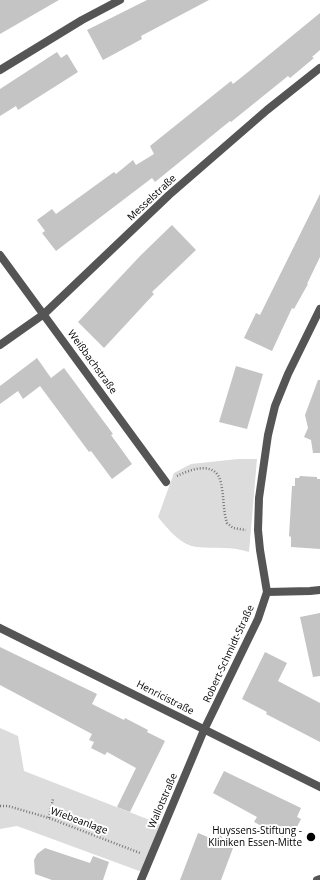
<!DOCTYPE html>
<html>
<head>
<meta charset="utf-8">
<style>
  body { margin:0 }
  canvas { display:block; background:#fff }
</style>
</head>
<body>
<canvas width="320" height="880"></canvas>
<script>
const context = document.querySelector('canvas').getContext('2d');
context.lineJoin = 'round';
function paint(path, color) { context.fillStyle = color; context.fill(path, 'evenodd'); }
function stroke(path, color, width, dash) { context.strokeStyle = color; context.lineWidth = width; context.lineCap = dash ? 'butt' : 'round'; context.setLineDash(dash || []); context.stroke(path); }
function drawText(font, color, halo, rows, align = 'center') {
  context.font = font + ' "Open Sans",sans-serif'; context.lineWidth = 4; context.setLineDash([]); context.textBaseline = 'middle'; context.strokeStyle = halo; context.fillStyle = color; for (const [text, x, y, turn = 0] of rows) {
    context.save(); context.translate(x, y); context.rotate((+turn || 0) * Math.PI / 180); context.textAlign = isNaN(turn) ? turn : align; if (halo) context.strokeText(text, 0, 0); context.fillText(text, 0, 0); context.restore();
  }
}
paint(new Path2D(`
  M238,459H257L249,552C232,546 214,549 197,547C180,545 168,529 158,517L174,473L191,464Z
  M0,728L18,736L24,771L160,824L142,872L17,826L0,829Z`), '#dcdcdc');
paint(new Path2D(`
  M0,0H59L0,34Z
  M147,0H209L141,36L142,39L103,60L87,30Z
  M320,13V50L312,57L314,58L290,78L288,76L231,122L230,121L155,182L152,178L56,251L42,233L45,231L37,220L52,209L56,214L114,172L116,174L133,160L136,165L154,154L150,146L231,81L233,84L248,72Z
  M57,52L61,58L67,54L78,72L18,110L16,106L0,116V89Z
  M320,194V257L307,284H308L294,309L292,308L272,351L244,338L256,313L260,315Z
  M172,225L196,250L152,292L154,294L104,348L78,322L141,255Z
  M37,358L51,378L64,368L113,434L111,435L132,464L112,479L91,451L89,452L40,386L23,399L18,391L0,404V386Z
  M236,366L263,374L247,429L219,422Z
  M318,380H320V453H313L311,440L304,437L308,428L305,415Z
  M300,476L317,477V479H320V549L291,547V537L289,536L292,486H295V478H299Z
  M320,613V676L313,677L300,617Z
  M0,647L97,694L92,704L124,720L125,718L148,730L147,732L165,741L130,812L117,807L136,768L107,752L105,755L91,748L94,742L89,740L92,734L0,685Z
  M265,652L287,663L278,681L320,703V742L266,714L267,712L242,699Z
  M224,771L301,808L297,817L301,819L293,835L286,831L283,837L254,822L257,817L213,793Z
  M218,831L227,845L233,848L221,880H180L198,833L215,840Z
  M45,848L90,863L93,856L109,862L103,880H52L35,874L34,860L37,854Z`), '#c4c4c4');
stroke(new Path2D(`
  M177,476C191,469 216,460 221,483C224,496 223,511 227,523L233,528L246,530
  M0,806H8L49,818L140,853
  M49,818L53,799`), '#777', 2.5, [1, 2]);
stroke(new Path2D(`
  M317,880L320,879`), '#555', 8);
stroke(new Path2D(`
  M0,70L82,20L120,0
  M0,255L166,482
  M0,345L44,314L169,195L267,110L320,68
  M267,592L310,591L320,590
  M0,628L320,787
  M141,880L204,730L258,619L267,592L260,550L258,530L259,498L268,435L275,406L288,374L320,309`), '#555', 8);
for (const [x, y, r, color] of [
  [311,837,5,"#000"]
]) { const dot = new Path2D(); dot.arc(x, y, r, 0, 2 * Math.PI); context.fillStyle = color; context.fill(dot); stroke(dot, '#fff', 1.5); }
drawText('10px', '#000', '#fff', [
  ["Messelstraße",152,198,-43],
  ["Weißbachstraße",92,362,54],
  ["Robert-Schmidt-Straße",229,654,-65],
  ["Henricistraße",165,698,27],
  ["Wallotstraße",163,801,-67],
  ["Wiebeanlage",79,821,20]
]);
drawText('10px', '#000', '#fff', [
  ["Huyssens-Stiftung -",302,831],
  ["Kliniken Essen-Mitte",302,843]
], 'right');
</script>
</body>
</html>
